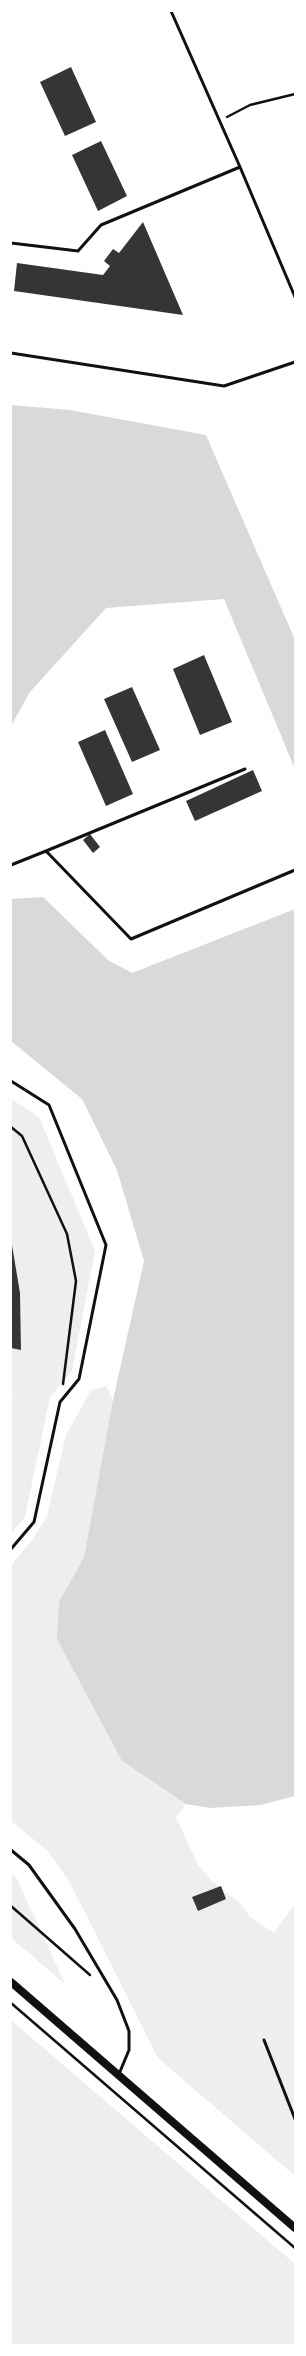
<!DOCTYPE html>
<html>
<head>
<meta charset="utf-8">
<style>
  body { margin:0 }
  #map { position:relative; width:306px; height:2356px; overflow:hidden; background:#fff; font-family:"DejaVu Sans",sans-serif }
  canvas { display:block }
  .frame { position:absolute; inset:0; border:12px solid #fff; pointer-events:none }
</style>
</head>
<body>
<div id="map">
<canvas width="306" height="2356"></canvas>
<div class="frame"></div>
</div>
<script>
const context = document.querySelector('canvas').getContext('2d');
context.lineJoin = 'round';
function paint(path, color) { context.fillStyle = color; context.fill(path, 'evenodd'); }
function stroke(path, color, width, dash) { context.strokeStyle = color; context.lineWidth = width; context.lineCap = dash ? 'butt' : 'round'; context.setLineDash(dash || []); context.stroke(path); }
paint(new Path2D(`
  M11,1099L39,1117L95,1251L72,1371L50,1397L25,1517L11,1533V1395L14,1393L11,1392V1348L21,1349L20,1293L11,1239Z
  M106,1386L113,1400L84,1557L59,1602L122,1761L186,1804L176,1817L198,1865L211,1880L241,1904L250,1917L274,1933L295,1904V2176L158,2058L69,1881L48,1851L11,1821V1565L33,1539L47,1516L66,1435L91,1390Z
  M11,1873L16,1877L65,1984L11,1938Z
  M11,2020L295,2264V2345H11Z`), '#eee');
paint(new Path2D(`
  M11,405L70,410L206,435L295,640V769L224,599L106,608L30,692L11,726Z
  M43,897L108,960L132,973L295,909V1796L261,1805L210,1808L186,1804L122,1761L57,1639L59,1602L84,1557L113,1400L144,1261L117,1170L82,1099L11,1041V899Z`), '#d9d9d9');
paint(new Path2D(`
  M71,67L96,122L65,136L40,82Z
  M101,141L127,196L98,211L72,155Z
  M143,222L183,315L14,291L17,263L103,275L110,266L104,261L113,249L119,253Z
  M204,655L232,722L200,735L173,669Z
  M132,687L160,750L132,762L104,699Z
  M105,730L133,794L106,806L78,742Z
  M253,770L262,791L195,821L186,801Z
  M90,834L100,847L93,853L83,840Z
  M11,1239L20,1293L21,1350L11,1348Z
  M221,1886L226,1899L198,1911L192,1897Z`), '#353535');
stroke(new Path2D(`
  M227,117L250,105L295,94
  M11,1127L22,1136L67,1234L76,1281L63,1384
  M11,1906L90,1975
  M11,2003L295,2248`), '#111', 2.5);
stroke(new Path2D(`
  M171,11L240,167
  M11,243L78,251L101,225L240,167L295,297
  M11,353L224,386L295,362
  M46,851L245,769
  M11,865L46,851L131,939L295,870
  M11,1081L49,1105L106,1245L79,1379L60,1402L34,1522L11,1549
  M11,1850L29,1865L75,1929L117,2000L129,2031V2050L119,2074
  M264,2040L295,2119`), '#111', 3);
stroke(new Path2D(`
  M11,1982L295,2228`), '#111', 8);
</script>
</body>
</html>
